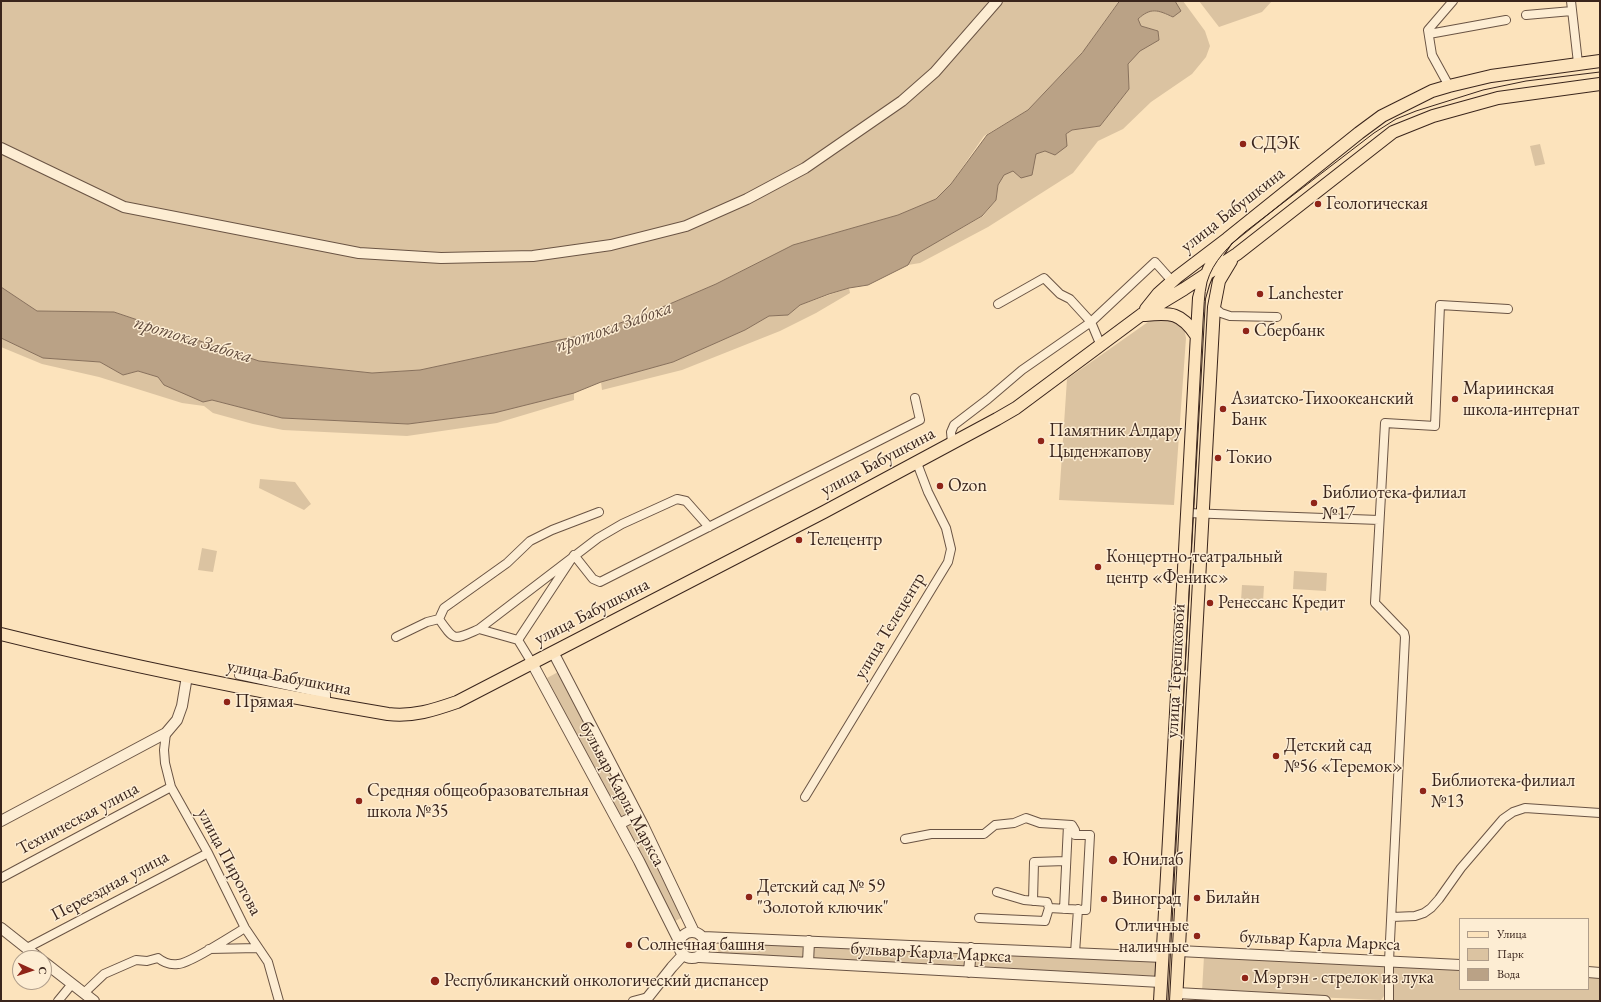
<!DOCTYPE html>
<html>
<head>
<meta charset="utf-8">
<style>
  body { margin:0 }
  #map { position:relative; width:1601px; height:1002px; overflow:hidden; background:#fce3bc; font-family:"EB Garamond",serif }
  canvas { display:block }
  .frame { position:absolute; inset:0; border:2px solid #3a251c; pointer-events:none }
  .legend { position:absolute; left:1459px; top:918px; width:130px; height:72px; box-sizing:border-box; background:#fdedd3; border:1px solid #af9d8a; margin:0; padding:5px 7px; list-style:none; font-size:12px; color:#3a251c }
  .legend li { display:flex; align-items:center; gap:8px; height:20px }
  .legend b { width:20px; border:1px solid #af9d8a }
  .north { position:absolute; left:12px; top:950px; width:40px; height:40px; box-sizing:border-box; background:#fdedd3; border:1px solid #af9d8a; border-radius:50%; rotate:93deg; font-size:11px; font-weight:700; line-height:16px; text-align:center; color:#3a251c }
  .north::after { content:''; display:block; margin:auto; width:14px; height:18px; background:#8f2418; clip-path:polygon(50% 0,100% 100%,50% 72%,0 100%) }
</style>
</head>
<body>
<div id="map">
<canvas width="1601" height="1002"></canvas>
<div class="frame"></div>
<ul class="legend">
<li><b style="height:5px;background:#fce3bc"></b>Улица</li>
<li><b style="height:11px;background:#dbc3a1"></b>Парк</li>
<li><b style="height:11px;background:#baa286"></b>Вода</li>
</ul>
<div class="north">С</div>
</div>
<script>
const context = document.querySelector('canvas').getContext('2d');
context.lineJoin = 'round';
function paint(path, color) { context.fillStyle = color; context.fill(path, 'evenodd'); }
function stroke(path, color, width, dash) { context.strokeStyle = color; context.lineWidth = width; context.lineCap = dash ? 'butt' : 'round'; context.setLineDash(dash || []); context.stroke(path); }
function drawText(font, color, halo, rows, align = 'center') {
  context.font = font + ' "EB Garamond",serif'; context.lineWidth = 3; context.setLineDash([]); context.textBaseline = 'middle'; context.strokeStyle = halo; context.fillStyle = color; for (const [text, x, y, turn = 0] of rows) {
    context.save(); context.translate(x, y); context.rotate((+turn || 0) * Math.PI / 180); context.textAlign = isNaN(turn) ? turn : align; if (halo) context.strokeText(text, 0, 0); context.fillText(text, 0, 0); context.restore();
  }
}
paint(new Path2D(`
  M1,1H1120L1082,53L1028,110L984,136L951,184L936,199L898,215L793,245L716,284L651,312L592,333L420,370L372,373L259,361L114,312L37,311L1,287Z
  M1175,1H1183L1205,31L1210,46L1206,57L1192,74L1151,102L1123,129L1098,141L1073,173L988,227L920,263L908,265L912,256L983,216L996,200L998,185L1004,174L1013,171L1035,154L1045,151L1072,130L1100,126L1129,89L1128,64L1139,51L1159,40L1158,31L1141,26L1137,19C1151,7 1158,10 1173,17L1180,11Z
  M1199,1H1272L1262,12L1219,27Z
  M1540,144L1545,164L1535,166L1530,146Z
  M849,288L850,293L816,313L780,331L682,370L602,390L601,382L673,362L745,330L769,316L788,315L800,305Z
  M1159,318H1168L1184,328L1186,338L1174,505L1059,500L1067,379L1148,322Z
  M1,338L43,358L100,362L123,375L138,371L158,377L165,385L212,400L282,418L408,424L494,413L574,393V400L497,423L407,436L283,430L253,424L213,413L204,406L182,403L99,377L42,364L1,347Z
  M260,479L295,482L311,504L304,510L259,488Z
  M202,548L217,551L213,572L198,570Z
  M1294,571L1327,573L1326,591L1293,589Z
  M1242,585L1264,586L1263,602L1241,601Z
  M560,671L632,812L622,818L619,817L547,678Z
  M636,820L685,916L673,922L625,825Z
  M719,941L804,945L803,958L718,955Z
  M812,946L967,953L965,967L812,958Z
  M976,953L1157,962L1156,976L975,967L973,964Z
  M1204,956L1384,966L1385,969L1384,996L1381,1000L1202,992Z
  M1394,967L1460,969V989H1588V976H1600V1001H1416L1394,1000L1393,995Z`), '#dbc3a1');
const water = new Path2D(`
  M1120,1H1175L1181,11L1173,17C1158,10 1151,7 1138,19L1141,26L1158,31L1159,40L1140,51L1128,64L1129,89L1100,126L1072,130L1066,134L1067,146L1055,155L1045,151L1036,154L1032,175L1021,178L1013,171L1004,175L998,185L996,200L982,216L913,256L908,265L868,285L849,288L829,294L800,305L788,315L769,316L745,330L673,362L601,382L574,393L494,413L408,424L282,418L212,400L203,402L164,385L158,377L138,371L123,375L100,362L43,358L1,338V287L37,311L114,312L259,361L372,373L420,370L592,333L651,312L716,284L793,245L898,215L936,199L951,184L987,135L1028,110L1082,53Z`);
paint(water, '#baa286');
stroke(water, '#87705c', 1);
const minor = new Path2D(`
  M1571,1L1578,63
  M1526,15L1572,11
  M1429,34L1506,20
  M1449,86L1432,55L1428,30L1453,1
  M998,304L1044,278L1060,294L1070,299L1091,322L1101,346
  M1214,307L1221,313L1230,316L1277,317
  M952,443L951,432L954,425L988,399L1022,370L1091,322L1155,262L1172,281
  M1187,513L1379,520
  M479,629L598,538L622,524L677,499L686,501L709,527
  M396,637L427,622L439,619
  M518,640L574,555L593,579L600,582L920,420L915,398
  M532,663L518,640L479,629C454,640 455,642 439,619L444,608L507,563L530,541L552,530L599,512
  M239,675L326,694V703
  M166,733L164,750L165,763L171,787L208,853L245,928L268,962L279,1001
  M805,797L948,562L951,549L946,528L928,492L917,463
  M905,839L931,834H984L995,825L1014,823L1026,818L1040,823L1072,825L1075,830V835H1090L1086,910L1049,908
  M1,878L171,787
  M1033,901L1034,862L1066,861
  M1064,909L1068,825
  M1392,917L1415,916L1424,913L1431,908L1439,899L1461,868L1503,819L1513,812L1525,808L1600,813
  M979,918L1045,921L1049,908L1047,902L1024,900L997,892
  M27,948L208,853
  M209,949L258,948
  M1075,953L1078,909
  M84,993L104,974L136,960L147,961L158,958C164,963 170,965 178,964C189,964 233,935 245,928
  M58,1001L72,984
  M633,1001L648,997
  M1389,1001V961L1405,637L1404,633L1375,603L1385,423L1435,426L1440,305L1508,309`);
const tertiary = new Path2D(`
  M1,148L124,207L359,253L441,258L533,256L611,245L686,226L747,199L805,168L902,101L935,72L997,1
  M553,652L643,825L694,932
  M532,663L639,861L679,941
  M1,821L166,733L177,720L182,706L187,676
  M619,824L637,815
  M1,928L39,958
  M679 945a13 13 0 1 1 26 0a13 13 0 1 1-26 0Z
  M703,937L1163,957
  M1179,951L1460,965
  M699,957L1161,982
  M44,962L94,1001
  M808,963L809,941
  M969,972L971,948
  M1588,972L1600,973
  M1177,993L1325,1001
  M645,1001L672,967L683,955`);
const primary = new Path2D(`
  M1146,309L1158,294L1177,277L1227,239L1359,133L1382,116L1432,91L1449,86L1491,76L1600,61
  M1145,315C1171,312 1181,313 1196,335
  M1,634C129,666 258,692 388,714C413,717 434,710 457,702L824,512L997,419L1016,408L1141,315L1184,289L1237,254L1393,132L1433,116L1498,98L1600,84
  M1160,1001L1199,298C1204,276 1213,258 1227,239
  M1176,1001L1214,307L1219,281L1231,261`);
stroke(minor, '#6a5444', 10);
stroke(tertiary, '#6a5444', 12);
stroke(primary, '#3a251c', 14);
stroke(minor, '#fdedd3', 8);
stroke(tertiary, '#fdedd3', 10);
stroke(primary, '#fce3bc', 12);
stroke(new Path2D(`
  M1168,1001L1203,322C1204,309 1204,294 1207,282C1213,261 1229,246 1245,232L1374,133L1396,119L1416,111L1483,90L1526,81L1600,72`), '#3a251c', 1);
for (const [x, y, r, color] of [
  [1243,144,4,"#8f2418"],
  [1318,204,4,"#8f2418"],
  [1260,294,4,"#8f2418"],
  [1246,331,4,"#8f2418"],
  [1455,399,4,"#8f2418"],
  [1223,409,4,"#8f2418"],
  [1041,441,4,"#8f2418"],
  [1218,458,4,"#8f2418"],
  [940,486,4,"#8f2418"],
  [1314,503,4,"#8f2418"],
  [799,540,4,"#8f2418"],
  [1098,567,4,"#8f2418"],
  [1210,603,4,"#8f2418"],
  [227,702,4,"#8f2418"],
  [1276,756,4,"#8f2418"],
  [1423,791,4,"#8f2418"],
  [359,801,4,"#8f2418"],
  [1113,860,5,"#8f2418"],
  [749,897,4,"#8f2418"],
  [1197,898,4,"#8f2418"],
  [1104,899,4,"#8f2418"],
  [1197,936,4,"#8f2418"],
  [629,945,4,"#8f2418"],
  [1245,978,4,"#8f2418"],
  [435,981,5,"#8f2418"]
]) { const dot = new Path2D(); dot.arc(x, y, r, 0, 2 * Math.PI); context.fillStyle = color; context.fill(dot); stroke(dot, '#fdedd3', 1.5); }
drawText('18px', '#3a251c', '#fdedd3', [
  ["СДЭК",1251,144],
  ["Геологическая",1326,204],
  ["Lanchester",1268,294],
  ["Сбербанк",1254,331],
  ["Мариинская",1463,389],
  ["школа-интернат",1463,410],
  ["Азиатско-Тихоокеанский",1231,399],
  ["Банк",1231,420],
  ["Памятник Алдару",1049,431],
  ["Цыденжапову",1049,452],
  ["Токио",1226,458],
  ["Ozon",948,486],
  ["Библиотека-филиал",1322,493],
  ["№17",1322,514],
  ["Телецентр",807,540],
  ["Концертно-театральный",1106,557],
  ["центр «Феникс»",1106,578],
  ["Ренессанс Кредит",1218,603],
  ["Прямая",235,702],
  ["Детский сад",1284,746],
  ["№56 «Теремок»",1284,767],
  ["Библиотека-филиал",1431,781],
  ["№13",1431,802],
  ["Средняя общеобразовательная",367,791],
  ["школа №35",367,812],
  ["Юнилаб",1122,860],
  ["Детский сад № 59",757,887],
  ["\"Золотой ключик\"",757,908],
  ["Билайн",1205,898],
  ["Виноград",1112,899],
  ["Отличные",1189,926,"right"],
  ["наличные",1189,947,"right"],
  ["Солнечная башня",637,945],
  ["Мэргэн - стрелок из лука",1253,978],
  ["Республиканский онкологический диспансер",444,981]
], 'left');
drawText('18px', '#3a251c', '#fdedd3', [
  ["улица Бабушкина",1233,210,-38],
  ["улица Бабушкина",878,462,-28],
  ["улица Бабушкина",592,612,-27],
  ["улица Телецентр",890,626,-59],
  ["улица Терешковой",1176,671,-87],
  ["улица Бабушкина",289,678,11],
  ["бульвар Карла Маркса",622,794,62],
  ["Техническая улица",78,819,-28],
  ["улица Пирогова",229,862,62],
  ["Переездная улица",110,886,-28],
  ["бульвар Карла Маркса",1320,941,3],
  ["бульвар Карла Маркса",931,953,3]
]);
drawText('italic 19px', '#604a3c', '#fdedd3', [
  ["протока Забока",614,327,-19],
  ["протока Забока",193,340,17]
]);
</script>
</body>
</html>
